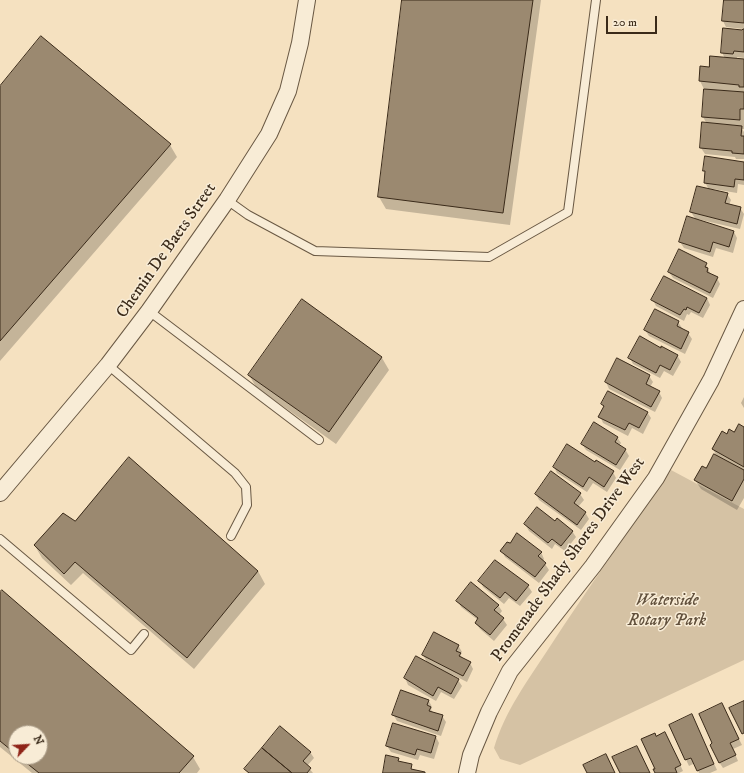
<!DOCTYPE html>
<html>
<head>
<meta charset="utf-8">
<style>
  body { margin:0 }
  #map { position:relative; width:744px; height:773px; overflow:hidden; background:#f5e1c0; font-family:"IM FELL DW Pica",serif }
  canvas { display:block }
  .north { position:absolute; left:8px; top:725px; width:40px; height:40px; box-sizing:border-box; background:#f8ecd6; border:1px solid #ac9e8a; border-radius:50%; rotate:65deg; font-size:11px; font-weight:700; line-height:16px; text-align:center; color:#3a2a19 }
  .north::after { content:''; display:block; margin:auto; width:14px; height:18px; background:#8f2418; clip-path:polygon(50% 0,100% 100%,50% 72%,0 100%) }
  .scale { position:absolute; left:606px; top:16px; width:51px; height:18px; box-sizing:border-box; border:2px solid #3a2a19; border-top:0; padding-left:5px; font-size:12px; line-height:14px; white-space:nowrap; color:#3a2a19; -webkit-text-stroke:3px #f8ecd6; paint-order:stroke }
</style>
</head>
<body>
<div id="map">
<canvas width="744" height="773"></canvas>
<div class="north">N</div>
<div class="scale">20 m</div>
</div>
<script>
const context = document.querySelector('canvas').getContext('2d');
context.lineJoin = 'round';
function paint(path, color) { context.fillStyle = color; context.fill(path, 'evenodd'); }
function stroke(path, color, width, dash) { context.strokeStyle = color; context.lineWidth = width; context.lineCap = dash ? 'butt' : 'round'; context.setLineDash(dash || []); context.stroke(path); }
function drawText(font, color, halo, rows, align = 'center') {
  context.font = font + ' "IM FELL DW Pica",serif'; context.lineWidth = 3; context.setLineDash([]); context.textBaseline = 'middle'; context.strokeStyle = halo; context.fillStyle = color; for (const [text, x, y, turn = 0] of rows) {
    context.save(); context.translate(x, y); context.rotate((+turn || 0) * Math.PI / 180); context.textAlign = isNaN(turn) ? turn : align; if (halo) context.strokeText(text, 0, 0); context.fillText(text, 0, 0); context.restore();
  }
}
paint(new Path2D(`
  M671,470L744,509V660L520,765L500,759L494,748C505,711 528,680 549,648C588,588 630,529 671,470Z`), '#d5c2a4');
paint(new Path2D(`
  M403,0H541L510,225L386,209L379,197Z
  M725,0L744,1V29L726,27L723,21Z
  M744,31V58L737,57V60H744V129H742L744,132V159H736L735,157L705,154L701,148L703,124H707L703,117L705,91L700,81L710,68L725,59L722,52Z
  M0,87L170,145L177,157L0,361Z
  M744,163V185L738,184L737,193L713,189V191L727,194L731,200L729,205L740,208L744,214L740,229L697,219V220L734,232L737,238L733,253L716,248L713,257L684,248L680,242L696,220L691,212L709,190L705,182L706,174L704,170Z
  M706,264L711,275L717,278L720,284L713,298L673,278L669,272Z
  M707,298L710,305L703,318L691,312L689,315L687,314L684,321L656,306L653,300Z
  M302,301L382,358L389,370L336,444L256,387L249,375Z
  M678,322L682,328L681,330L688,333L692,339L685,354L649,336L645,330Z
  M661,349L677,355L681,362L673,376L664,371L660,378L633,364L630,358Z
  M618,360L649,376L653,382L650,387L659,392L662,398L655,412L609,389L606,382Z
  M744,397V408L741,403Z
  M602,404L647,412L651,418L643,434L632,428L628,436L603,423L600,416L604,408Z
  M744,429V498L737,510L701,489L695,480L707,470L717,457L713,449L727,435Z
  M617,437L621,443L619,446L625,449L629,456L620,470L586,450L582,444Z
  M596,463L613,472L616,478L607,492L593,483L587,492L557,473L554,467Z
  M536,494H580L584,500L578,507L585,512L589,519L581,530L539,500Z
  M75,523L258,571L265,584L194,669L83,573L71,585L42,558L35,546Z
  M525,524L572,531L576,537L565,551L555,544L552,549L529,531Z
  M502,551L541,552L544,559L543,561L549,570L539,583L505,557Z
  M495,562L528,586L532,592L520,606L509,598L504,604L483,587L480,581Z
  M0,594L193,757L200,769L197,773H32L0,747ZM16,733H40V757H16Z
  M458,601L498,605L502,611L499,615L503,619L507,625L494,641L480,629L476,623L478,620L461,607Z
  M458,645L462,652L460,654L463,659L470,663L473,669L467,682L453,675L452,676L458,680L462,686L454,699L441,692L436,701L408,685L405,678L428,664L423,655Z
  M429,701L432,707L431,710L433,712L442,716L446,722L441,736L397,721L393,714Z
  M725,711L742,745L733,749L738,761L723,768L719,762Z
  M695,722L717,770L710,773H699L695,763L689,766L670,726Z
  M436,737L439,743L434,759L420,755L418,760L391,752L387,746Z
  M656,737L668,739L683,771L679,773H656Z
  M310,752L314,758L307,766L313,773H248L246,770Z`), '#0003');
const building = new Path2D(`
  M402,0H533L503,213L378,197Z
  M724,0H744V23L722,21Z
  M723,28L742,30L743,29H744V52L734,51L733,54L721,53Z
  M41,36L171,144L0,341V86Z
  M710,56L744,59V87H739V85L699,81L700,66L709,67Z
  M704,89L744,92V109H740V120L702,117Z
  M702,122L742,126L741,136H744V154L732,153V151L700,148Z
  M705,156L744,162V180L735,179L734,187L704,183L705,171H703Z
  M697,186L728,193L725,203L741,207L737,224L690,212Z
  M687,216L734,231L729,247L713,242L710,252L679,242Z
  M679,249L707,263L705,267L708,268L707,272L718,277L710,293L668,272Z
  M664,276L707,298L699,313L687,307L686,310L684,309L680,315L651,300Z
  M302,299L382,357L329,432L248,375Z
  M655,309L679,321L677,326L689,332L681,349L644,330Z
  M640,336L661,348V346L678,355L670,370L660,365L656,373L628,358Z
  M617,358L650,375L646,384L660,391L651,407L605,382Z
  M608,391L648,412L639,428L629,423L625,430L598,417L604,406L601,404Z
  M594,422L618,437L615,442L626,449L616,465L581,444Z
  M739,424L744,427V467L712,449L722,431L727,434L729,429L734,432Z
  M567,444L595,462L596,460L614,471L604,487L589,477L583,487L553,467Z
  M714,454L744,470V479L732,501L694,480L702,466L706,468Z
  M129,457L258,571L187,658L75,562L64,574L34,545L63,513L75,521Z
  M551,471L581,493L574,503L586,512L577,525L535,494Z
  M537,507L555,521L557,518L573,531L561,546L552,539L548,543L524,524Z
  M517,533L542,552L538,556L546,563L535,577L500,551L507,542L510,543Z
  M495,560L529,585L516,601L505,592L500,598L478,581Z
  M471,582L499,605L494,610L504,618L490,635L475,623L478,618L456,601Z
  M2,590L194,756L179,773H39L19,757H40V733H16V754L0,741V592Z
  M434,632L459,645L456,651L461,653L459,656L471,662L463,676L422,655Z
  M416,656L459,679L451,694L438,687L433,696L404,678Z
  M401,690L429,700L427,705L431,707L429,711L443,715L438,731L392,715Z
  M744,701V733L742,734L729,708Z
  M722,703L739,739L730,743L736,755L719,763L710,745L712,743L699,714Z
  M692,714L714,764L697,771L691,758L685,760L669,725Z
  M393,723L436,736L431,753L417,749L415,755L386,746Z
  M280,726L311,752L303,761L311,768L307,773H292L262,748Z
  M665,732L681,765L675,768L677,773H655L653,769H655L641,739L655,733L656,736Z
  M637,746L650,773H620L612,757Z
  M262,748L292,773H249L244,769Z
  M606,754L615,773H587L583,765Z
  M386,755L399,758L398,761L412,764L411,769L425,772V773H383Z`);
paint(building, '#9b8970');
stroke(building, '#3a2a19', 1);
const service = new Path2D(`
  M227,200L248,215L315,251L489,257L568,212L596,0
  M149,311L319,440
  M108,365L235,473L246,487L247,505L231,536
  M0,539L131,650L144,634`);
const minor = new Path2D(`
  M0,493L108,365L149,311L227,200L269,134L288,91L300,43L307,0
  M467,773L471,755L489,712L510,671L593,566L656,478L711,380L744,309`);
stroke(service, '#695843', 10);
stroke(minor, '#695843', 18);
stroke(service, '#f8ecd6', 8);
stroke(minor, '#f8ecd6', 16);
drawText('17px', '#3a2a19', '#f8ecd6', [
  ["Chemin De Baets Street",167,251,-55],
  ["Promenade Shady Shores Drive West",569,560,-54]
]);
drawText('italic 17px', '#61503c', '#f8ecd6', [
  ["Waterside",667,601],
  ["Rotary Park",667,621]
]);
</script>
</body>
</html>
